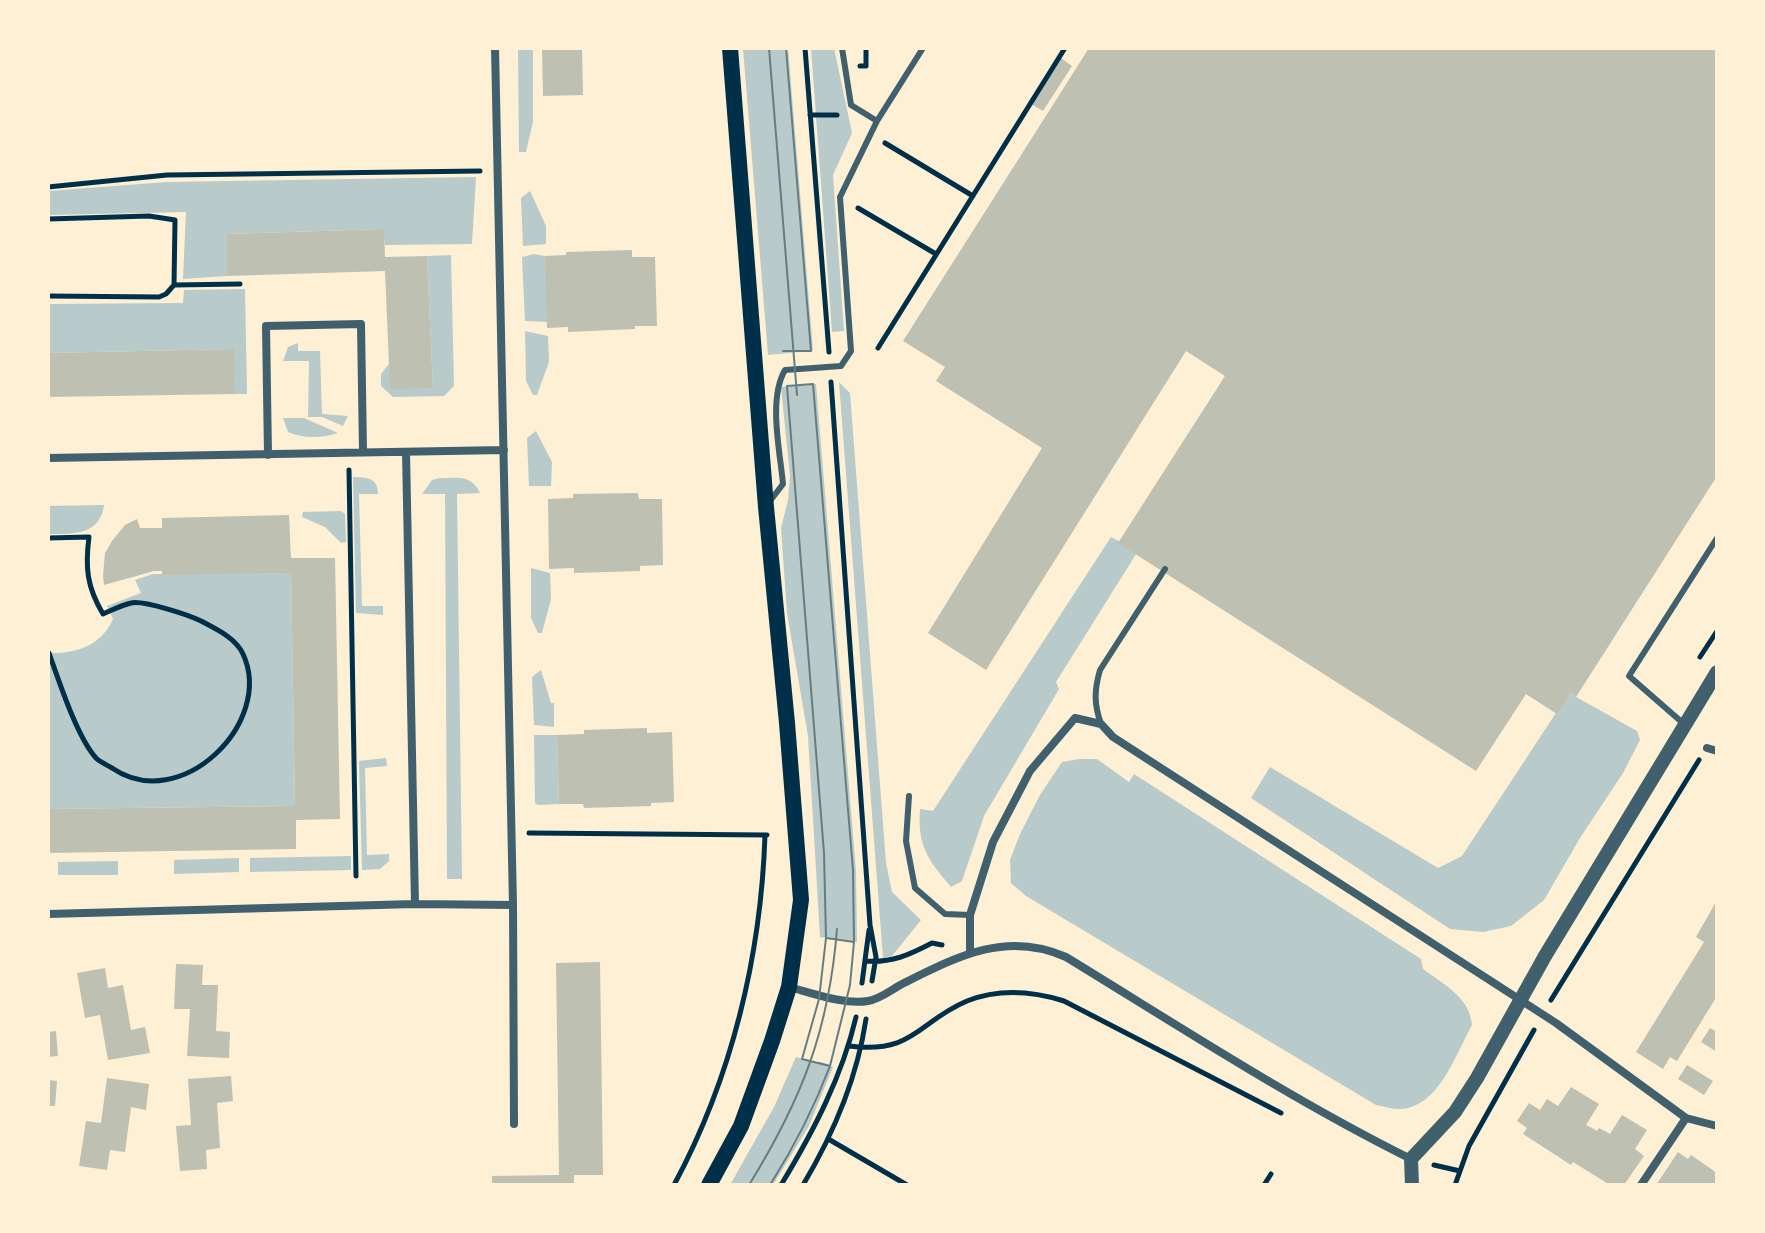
<!DOCTYPE html>
<html>
<head>
<meta charset="utf-8">
<style>
  body { margin:0 }
  #map { position:relative; width:1765px; height:1233px; overflow:hidden; background:#fdf0d5; font-family:Helvetica,sans-serif }
  canvas { display:block }
  .frame { position:absolute; inset:0; border:50px solid #fdf0d5; pointer-events:none }
</style>
</head>
<body>
<div id="map">
<canvas width="1765" height="1233"></canvas>
<div class="frame"></div>
</div>
<script>
const context = document.querySelector('canvas').getContext('2d');
context.lineJoin = 'round';
function paint(path, color) { context.fillStyle = color; context.fill(path, 'evenodd'); }
function stroke(path, color, width, dash) { context.strokeStyle = color; context.lineWidth = width; context.lineCap = dash ? 'butt' : 'round'; context.setLineDash(dash || []); context.stroke(path); }
paint(new Path2D(`
  M533,48V122L526,152H519L518,49Z
  M743,48H788L813,350L811,351L768,355Z
  M811,48H834L852,133L833,175L844,331L832,332Z
  M476,177L472,244L385,245L383,229L227,234V276L183,279L186,212L48,215V191L167,182Z
  M530,191L546,226V244L523,246L521,198Z
  M534,254L545,256L548,322L525,321L522,257Z
  M451,255L454,386L444,396L393,397L381,386V374L389,364L433,388L427,256Z
  M245,289L247,394H235L233,349L48,353V304L183,303L184,290Z
  M525,331L548,336L549,362L537,395H533L526,381Z
  M298,343V351H320L322,414L348,416L343,426L322,417H308L309,361H283L288,347Z
  M839,382L850,393L886,863L892,892L921,920L892,956L883,958Z
  M816,384L856,871L857,942L820,937L808,736L787,613L781,528L788,500L790,476L781,387Z
  M283,418H304L338,433C323,438 303,439 288,432Z
  M536,431L552,462L551,486H529L527,438Z
  M353,477C367,477 378,478 378,494H359L362,606H383V615L356,613Z
  M440,478C458,478 471,474 480,493L457,494L462,879H447L445,494H422L432,480Z
  M104,505C100,536 72,534 48,534V506Z
  M341,511L345,514L346,542L341,543L325,527L302,517L303,512Z
  M1111,537L1138,551L1056,682L1059,689L984,816L962,881L951,887C928,860 917,845 920,809L933,811Z
  M531,568L550,573L551,599L542,633H538L531,618Z
  M291,573L295,806L48,809V653C76,654 101,646 113,619L107,606L141,593L135,580L153,574Z
  M541,670L551,703H554V727L534,725L532,677Z
  M1569,693L1637,731L1640,740L1623,773L1580,838L1544,900L1511,926L1483,932L1450,929L1251,798L1270,767L1438,868L1462,856Z
  M534,735H557L559,804L538,805L535,803Z
  M386,758L387,766L365,768L367,855L389,854V861L380,869L362,870L359,761Z
  M1079,759H1097L1129,782L1134,774L1421,959L1423,969C1443,984 1470,997 1472,1025C1457,1052 1441,1100 1408,1108C1397,1111 1386,1107 1376,1105L1026,896L1011,883L1010,860L1020,834L1040,795L1062,762Z
  M351,856V870L250,872V858Z
  M239,858V872L174,874V860Z
  M118,861V875H58V862Z
  M796,1057L833,1067L809,1126L773,1185H730L774,1107Z`), '#b9caca');
paint(new Path2D(`
  M542,48H582L583,95L543,96Z
  M1089,48H1717V476L1576,697L1570,693L1557,714L1526,694L1476,771L1118,543L1225,376L1186,351L986,670L928,633L1042,448L936,381L945,367L903,341Z
  M1061,58L1072,66L1043,111L1031,104Z
  M384,229L385,257L427,256L433,388L390,389L385,271L227,276V234Z
  M632,250V257H655L657,326H635V329L568,332V327L547,328L545,256L566,255V252Z
  M234,349L235,394L48,397V353Z
  M638,493L639,499H662L663,565L640,566V571L574,573V568L549,569L548,499L573,498V494Z
  M289,515L291,558H335L340,819L296,820V849L48,853V809L295,806L291,573L162,575V571H154L104,585L103,576L105,553L112,541L125,525L137,519L140,528H162V518Z
  M647,728V733L672,732L674,802L651,803V806L584,808L583,804H559L557,735L584,734V730Z
  M1717,900V996L1677,1061L1670,1057L1663,1069L1636,1052L1704,942L1696,937Z
  M600,962L603,1175H574V1185H492V1176L559,1175L556,963Z
  M176,964L203,965L202,985H218L216,1031L230,1032L229,1058L187,1056L190,1009H174Z
  M105,968L108,988L123,985L131,1030L145,1027L150,1053L108,1060L100,1015L85,1018L77,973Z
  M1710,1028L1717,1032V1052L1701,1042Z
  M56,1031L58,1056L48,1057V1032Z
  M1687,1065L1713,1081L1704,1095L1678,1079Z
  M231,1076L233,1101L217,1103L220,1148L206,1150L207,1169L180,1171L176,1126L191,1125L188,1079Z
  M107,1078L149,1084L146,1110L131,1107L125,1152L110,1150L107,1170L79,1166L86,1121L101,1123Z
  M48,1080L57,1081L55,1106H48Z
  M1571,1087L1599,1104L1586,1125L1592,1128L1597,1131L1599,1128L1610,1134L1622,1115L1647,1130L1635,1149L1644,1156L1624,1185H1610L1573,1162L1571,1165L1523,1134L1527,1128L1517,1121L1529,1103L1540,1110L1547,1099L1558,1106Z
  M1678,1152L1688,1159L1691,1155L1717,1173V1185H1656Z`), '#bec0b2');
stroke(new Path2D(`
  M805,48L829,352
  M860,66H866V48
  M810,115H837
  M885,143L973,196
  M48,187L167,175L480,171
  M858,208L936,254
  M48,219L149,216L175,220L174,285
  M48,296L159,297L166,294L174,285L240,284
  M878,348L1065,48
  M831,382L870,925L876,957L872,981
  M349,470L356,876
  M48,538L89,537C85,568 87,587 103,614C112,610 122,605 131,603C143,600 189,615 201,621C216,629 236,638 243,654C275,723 180,815 112,768C107,765 100,762 96,758C77,737 59,681 49,653
  M1700,657L1717,631
  M529,833L767,835
  M865,961C892,963 909,955 932,943L942,945
  M862,983L869,930
  M1551,1000L1699,760
  M849,1046C915,1054 917,1022 967,1001C1000,988 1032,991 1064,1001L1281,1113
  M830,1140L907,1185
  M1434,1165L1460,1171
  M674,1185C732,1077 761,956 765,835
  M781,1185C813,1132 842,1077 856,1017
  M803,1185C834,1133 857,1079 866,1019
  M1264,1185L1271,1174
  M1455,1185L1469,1146L1534,1030`), '#003049', 5);
stroke(new Path2D(`
  M842,48L851,105L877,121L923,48
  M770,501L783,484C780,451 768,399 785,370L841,366L851,351L840,197L877,121
  M1101,724C1094,704 1094,691 1100,670L1165,569
  M1684,724L1629,676L1717,538
  M909,796L906,841L915,888L945,914L970,915`), '#3f606c', 6);
stroke(new Path2D(`
  M495,48L513,905L514,1124
  M406,452L415,904
  M268,455L266,326L361,324L363,452
  M48,458L504,450
  M1707,748L1717,751
  M48,914L415,904L513,905
  M970,952V915L993,842L1030,771L1075,718L1101,724L1113,737L1556,1023L1686,1118L1717,1126
  M789,987C812,993 844,1005 868,1001C880,999 891,990 902,984C956,957 1006,930 1066,957C1179,1026 1292,1100 1411,1159
  M1641,1185L1686,1118`), '#3f606c', 8);
stroke(new Path2D(`
  M1412,1185L1411,1159L1455,1112L1477,1078L1545,956L1717,672`), '#3f606c', 14);
stroke(new Path2D(`
  M709,1185L741,1126L772,1041L789,987L801,900L787,723L766,507L730,48`), '#003049', 16);
stroke(new Path2D(`
  M769,48L797,395
  M783,351H811L786,48
  M813,384L853,870L854,942L826,938L824,853L787,386Z
  M826,938L854,942L850,985L830,1066L802,1059L819,999Z
  M749,1185C802,1099 829,1030 837,929
  M770,1185C794,1147 814,1108 830,1066L819,1063`), '#657d81', 2);
</script>
</body>
</html>
